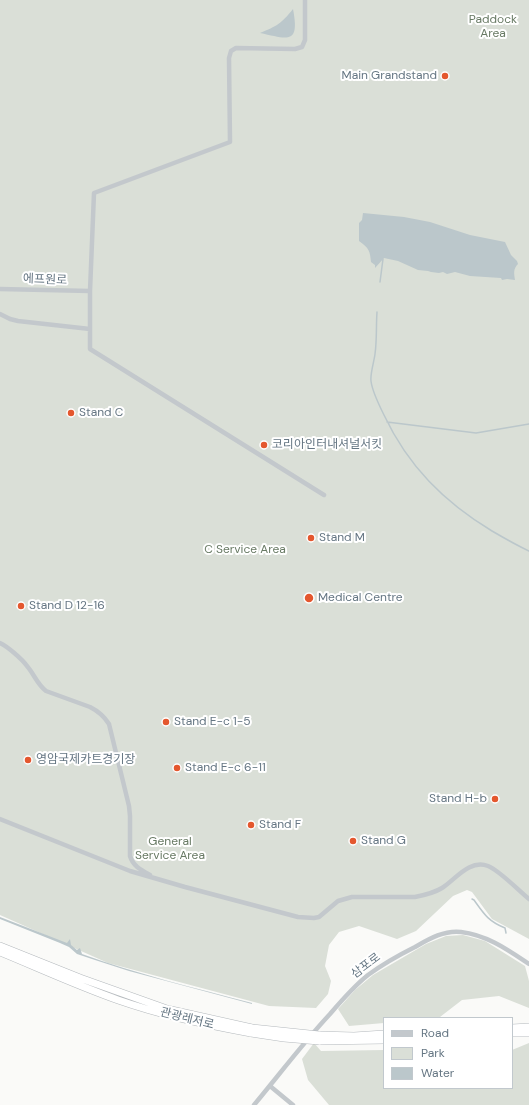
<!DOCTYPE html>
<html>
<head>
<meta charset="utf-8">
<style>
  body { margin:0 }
  #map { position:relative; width:529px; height:1105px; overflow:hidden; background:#fafaf8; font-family:"DM Sans",sans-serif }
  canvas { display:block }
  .legend { position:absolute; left:383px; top:1017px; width:130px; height:72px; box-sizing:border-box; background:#fff; border:1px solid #c1c8cd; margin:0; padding:5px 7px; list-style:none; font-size:12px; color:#657683 }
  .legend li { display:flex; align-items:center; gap:8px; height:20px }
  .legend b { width:20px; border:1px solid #c1c8cd }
</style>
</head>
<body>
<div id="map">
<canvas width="529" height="1105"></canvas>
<ul class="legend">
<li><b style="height:5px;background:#c3c8cc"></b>Road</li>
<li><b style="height:11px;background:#dadfd7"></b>Park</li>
<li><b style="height:11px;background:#bbc7cb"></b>Water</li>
</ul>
</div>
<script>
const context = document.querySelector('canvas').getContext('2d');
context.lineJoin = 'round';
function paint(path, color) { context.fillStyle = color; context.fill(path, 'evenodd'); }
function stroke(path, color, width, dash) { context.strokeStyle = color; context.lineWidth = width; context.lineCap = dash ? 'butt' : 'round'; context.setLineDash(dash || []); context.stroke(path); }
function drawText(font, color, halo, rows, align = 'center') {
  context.font = font + ' "DM Sans","Noto Sans KR",sans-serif'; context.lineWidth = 4; context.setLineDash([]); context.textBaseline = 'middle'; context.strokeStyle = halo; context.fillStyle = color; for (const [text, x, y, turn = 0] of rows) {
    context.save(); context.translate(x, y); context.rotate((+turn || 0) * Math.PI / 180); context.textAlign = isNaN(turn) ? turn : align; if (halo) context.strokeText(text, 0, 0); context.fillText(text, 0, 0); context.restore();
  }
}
paint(new Path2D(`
  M0,0H529V939L492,919L472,892L467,890L453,896L416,931L397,939L359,926L339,932L329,945L325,966L331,981L328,994L316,1008L269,1006L108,963L0,915Z
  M463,935L485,941L525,966L529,981V1008L499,996L462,1000L440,1017L427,1018H384V1023L349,1026L338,1009L355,990L373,975L426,944L446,936Z
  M314,1043L321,1051L384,1050V1088H512V1050L529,1043V1105H329L308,1080L302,1059Z`), '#dadfd7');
paint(new Path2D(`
  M293,9C300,45 288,39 260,33C277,26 281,24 293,9Z
  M363,213L404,217L430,222L470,235L505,242L511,255L517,261L518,264C513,269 514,273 515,280L507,279L502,280L501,278L470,276L455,272L447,274L443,272L439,273L431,272L428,271L418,270L398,261L384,258L375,268V265L371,262C370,251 369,248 359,241V223L362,220Z
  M0,917L67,943L70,939L71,945L77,950L80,948L82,954C137,974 195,988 252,1003V1004L129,971L95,960L77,954L69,947L60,943L0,919Z`), '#bbc7cb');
stroke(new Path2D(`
  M380,282L383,259
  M377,312C376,326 377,340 375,354C374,362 370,374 371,381C372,390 380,407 384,415C408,466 444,502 492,531C504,538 516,545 529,551
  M387,422L476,433L529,424
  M472,899L474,900C484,914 488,921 505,928L506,933`), '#bbc7cb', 1.5);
const highway = new Path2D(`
  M0,946L80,978L167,1009L252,1028
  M0,952C39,968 78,986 118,1000C161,1015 206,1025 251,1033
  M512,1028L529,1027
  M512,1033H529
  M319,1035L354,1036L384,1034
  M319,1041L384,1040`);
stroke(highway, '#b4b9bd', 8);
stroke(new Path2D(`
  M305,0V40L302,47L295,49L236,48L231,51L229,58L230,142L94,193L90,291V349L324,495
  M0,289L90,291
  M0,314L10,319L18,321L90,329
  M0,643C7,646 22,659 27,666C34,674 37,684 46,691L90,707C98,711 104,716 109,724L129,806L130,816V856C133,866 141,870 150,875
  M0,819L130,871L185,887L298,917L314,918L319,917L338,901L352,897H415C425,895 434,893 442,888C455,880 469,859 488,866C499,870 519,891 529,899
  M270,1086L293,1105
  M254,1105C279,1075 303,1043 330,1014C342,1000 354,986 368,975C383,964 399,955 415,947C429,939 444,930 461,932C487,935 508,950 529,964`), '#c3c8cc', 4.5);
stroke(highway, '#fff', 7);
const highwayBridge = new Path2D(`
  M252,1028L319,1035
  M251,1033L284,1038L319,1041`);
stroke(highwayBridge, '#b4b9bd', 8, []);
stroke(highwayBridge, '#fff', 7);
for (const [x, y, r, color] of [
  [445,76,4,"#e4572e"],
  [71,413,4,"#e4572e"],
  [264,445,4,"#e4572e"],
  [311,538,4,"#e4572e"],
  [309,598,5,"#e4572e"],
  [21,606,4,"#e4572e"],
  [166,722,4,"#e4572e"],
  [28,760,4,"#e4572e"],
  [177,768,4,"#e4572e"],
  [495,799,4,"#e4572e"],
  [251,825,4,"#e4572e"],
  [353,841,4,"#e4572e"]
]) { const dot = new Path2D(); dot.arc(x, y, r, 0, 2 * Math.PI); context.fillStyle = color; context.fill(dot); stroke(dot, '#fff', 1.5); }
drawText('12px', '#687a64', '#fff', [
  ["Paddock",493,20],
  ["Area",493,34],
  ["C Service Area",245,550],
  ["General",170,842],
  ["Service Area",170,856]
]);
drawText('12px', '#657683', '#fff', [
  ["Main Grandstand",437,76,"right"],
  ["Stand C",79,413],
  ["코리아인터내셔널서킷",272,445],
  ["Stand M",319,538],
  ["Medical Centre",318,598],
  ["Stand D 12-16",29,606],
  ["Stand E-c 1-5",174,722],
  ["영암국제카트경기장",36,760],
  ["Stand E-c 6-11",185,768],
  ["Stand H-b",487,799,"right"],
  ["Stand F",259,825],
  ["Stand G",361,841]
], 'left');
drawText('12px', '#657683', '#fff', [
  ["에프원로",45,280,2],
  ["삼포로",366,966,-37],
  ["관광레저로",187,1019,14]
]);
</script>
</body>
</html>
